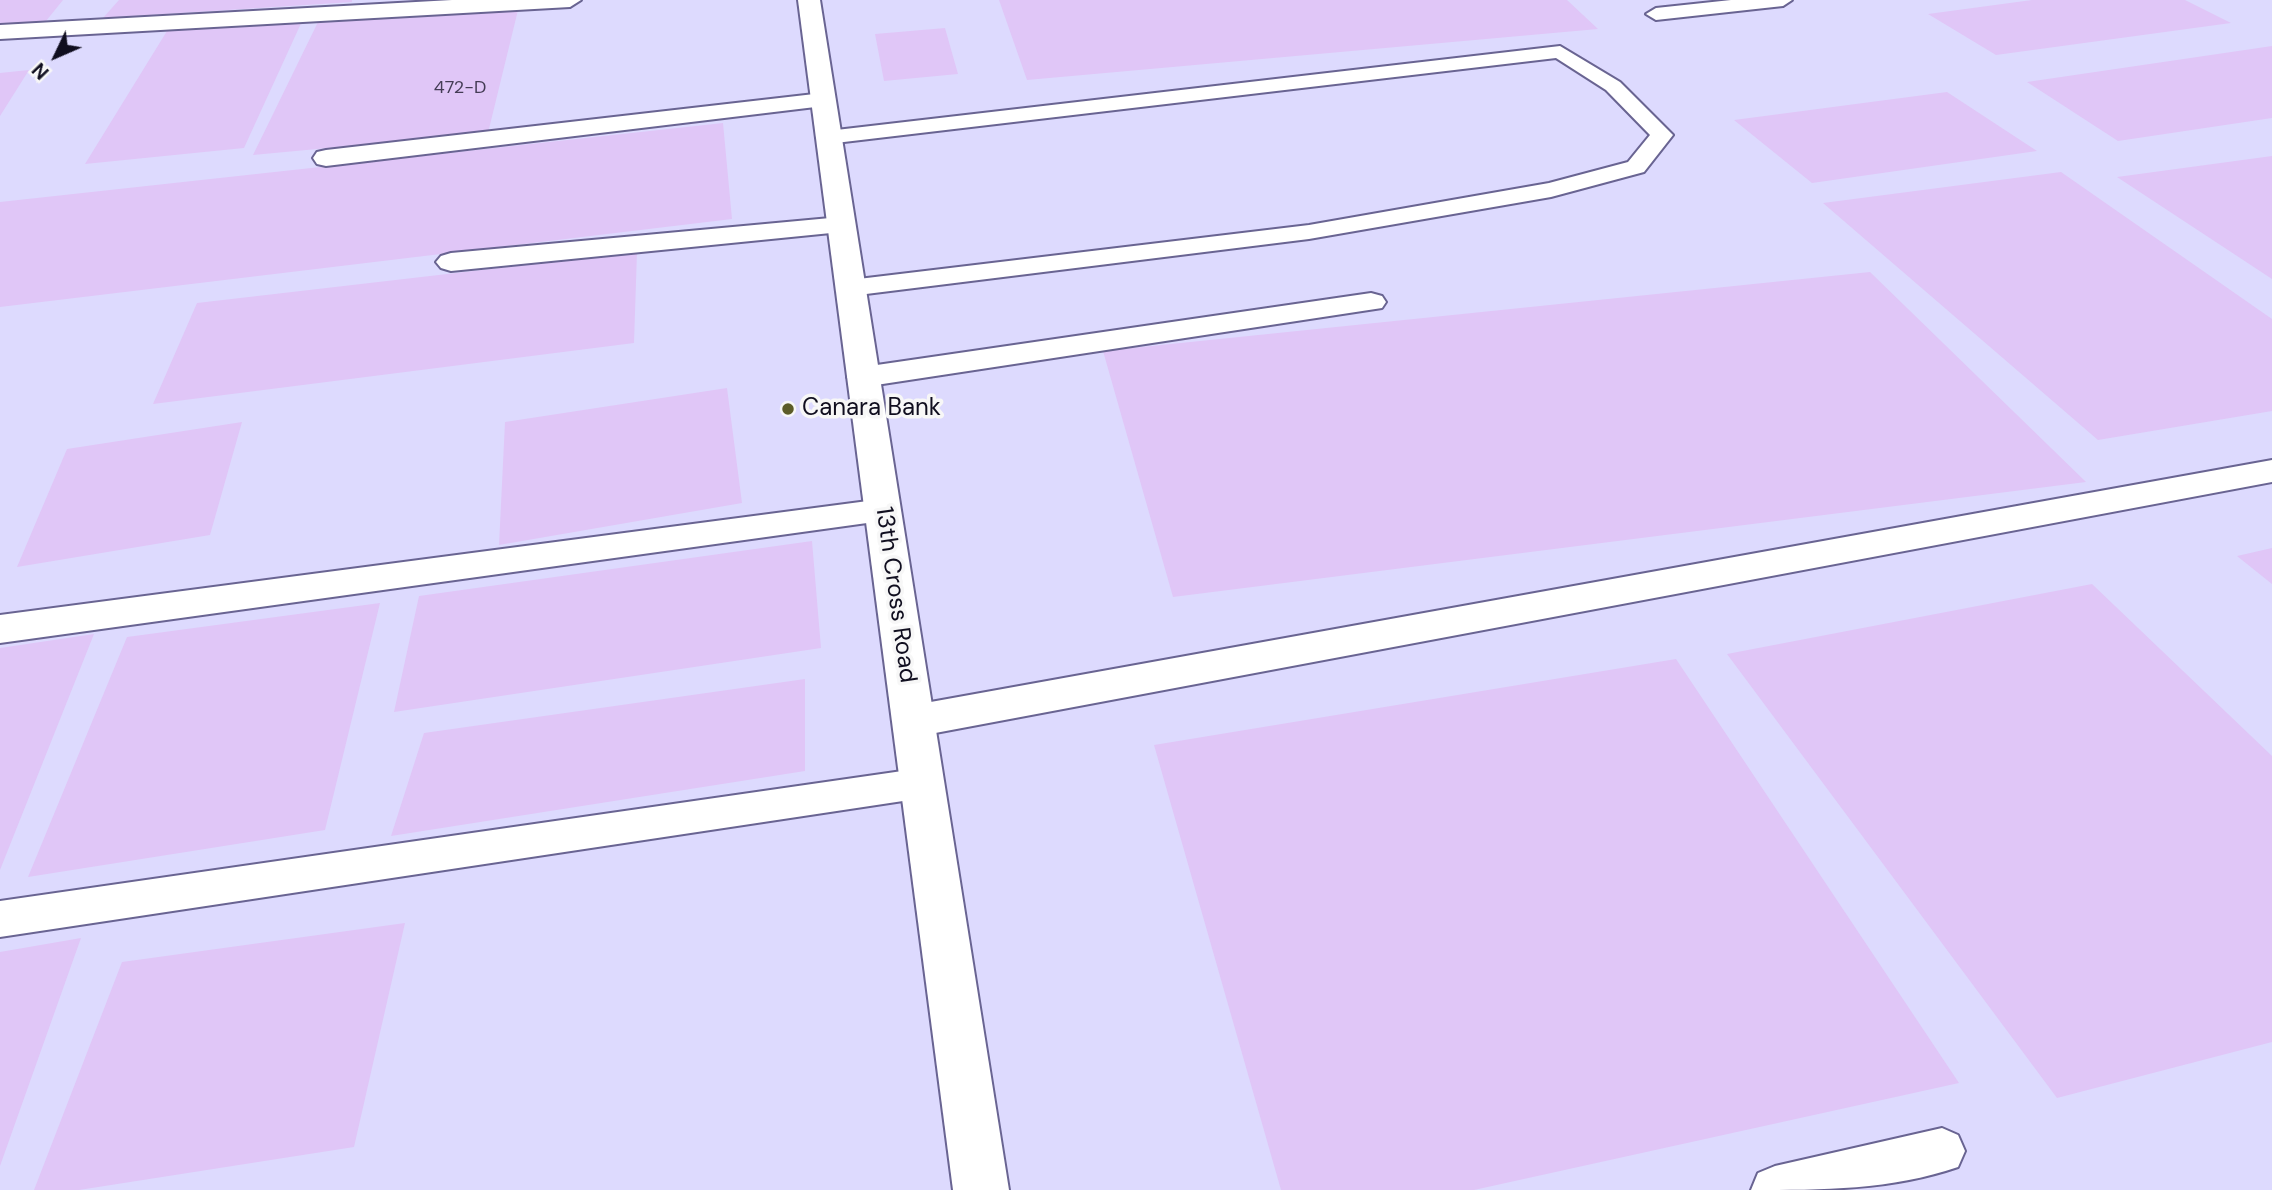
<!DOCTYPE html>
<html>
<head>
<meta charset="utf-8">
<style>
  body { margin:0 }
  #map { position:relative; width:2272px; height:1190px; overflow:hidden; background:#e8e7fc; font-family:"DM Sans",sans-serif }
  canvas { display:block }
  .north { position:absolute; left:21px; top:21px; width:70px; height:70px; -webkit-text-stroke:5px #f7f7f7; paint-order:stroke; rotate:226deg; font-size:19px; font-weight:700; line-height:28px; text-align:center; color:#100e1f }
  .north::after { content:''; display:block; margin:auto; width:24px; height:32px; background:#100e1f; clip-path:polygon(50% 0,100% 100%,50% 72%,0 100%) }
</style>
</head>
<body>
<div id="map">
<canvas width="2272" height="1190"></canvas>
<div class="north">N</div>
</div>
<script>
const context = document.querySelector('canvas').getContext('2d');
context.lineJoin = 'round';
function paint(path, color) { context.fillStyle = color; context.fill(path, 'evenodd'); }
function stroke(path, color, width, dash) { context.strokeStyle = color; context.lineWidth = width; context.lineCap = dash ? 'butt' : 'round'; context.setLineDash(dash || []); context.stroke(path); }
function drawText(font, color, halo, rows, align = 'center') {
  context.font = font + ' "DM Sans",sans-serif'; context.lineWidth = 7; context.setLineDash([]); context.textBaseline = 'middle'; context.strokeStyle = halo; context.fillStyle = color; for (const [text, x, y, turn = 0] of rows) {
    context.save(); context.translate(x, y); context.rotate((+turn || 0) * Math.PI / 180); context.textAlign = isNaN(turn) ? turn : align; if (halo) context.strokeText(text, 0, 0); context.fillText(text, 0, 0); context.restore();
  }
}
paint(new Path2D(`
  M0,0H2272V1190H0Z`), '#dddafe');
paint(new Path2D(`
  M0,0H63L46,21L0,24Z
  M119,0H352V2L103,18Z
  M999,0H1567L1598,29L1027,80Z
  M2032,0H2185L2231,23L1996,55L1928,14Z
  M519,6L488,133L253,155L318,22Z
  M303,19L244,148L85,164L167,31Z
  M945,28L958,74L884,81L875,34Z
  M2272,46V118L2118,141L2027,82Z
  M29,70L0,116V73Z
  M1947,92L2037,151L1812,183L1734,120Z
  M723,123L732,219L0,307V202Z
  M2272,156V279L2117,177Z
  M2061,172L2272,319V411L2098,440L1823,203Z
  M637,252L634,343L153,404L197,303Z
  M1870,272L2086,482L1173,597L1103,351Z
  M727,388L742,503L499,545L505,422Z
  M242,422L210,535L17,567L67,449Z
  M812,541L821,648L394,712L419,596Z
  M2272,548V584L2237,556Z
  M2092,584L2272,756V1042L2057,1098L1727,654Z
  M380,603L325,830L28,877L127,637Z
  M94,634L0,870V648Z
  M1676,659L1959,1083L1474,1190H1281L1154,745Z
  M805,679V771L391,836L424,733Z
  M405,923L354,1147L79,1190H34L122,962Z
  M81,938L0,1166V952Z`), '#e0c6f7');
const lane = new Path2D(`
  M1731,0H1792L1783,6L1656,20L1646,14L1656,8Z
  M1560,46L1620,82L1673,135L1644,172L1551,197L1309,239L850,296L841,293L837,288L841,283L850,280L1309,225L1549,183L1628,162L1650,135L1606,90L1556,58L827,144L819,142L816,137L819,132Z
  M923,768L936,772L942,783L936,794L923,798L0,937V901Z
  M1942,1128L1958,1135L1965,1151L1958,1167C1891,1190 1823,1190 1751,1190L1758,1173L1775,1166Z`);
const street = new Path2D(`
  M452,0H581L570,7L0,39V25Z
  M823,93L832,95L835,100L832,105L326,166L317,164L313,158L317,152L326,150Z
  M841,217L851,219L855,225L851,231L451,271L441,268L436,262L441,256L451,253Z
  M1371,293L1382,296L1386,302L1382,308L863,387L852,384L847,377L852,370L863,367Z
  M2272,460V482L914,737L899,732L893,721L899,710L914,705Z
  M883,499L896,503L901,511L896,519L0,643V615Z`);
const secondary = new Path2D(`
  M798,0H820L1009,1190H953Z`);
stroke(lane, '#696492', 4);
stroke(street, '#696492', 4);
stroke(secondary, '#696492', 4);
paint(lane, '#fff');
paint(street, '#fff');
paint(secondary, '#fff');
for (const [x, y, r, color] of [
  [788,409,7,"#5c5c29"]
]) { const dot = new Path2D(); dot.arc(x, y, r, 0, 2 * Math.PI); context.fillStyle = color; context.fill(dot); stroke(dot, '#f7f7f7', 2.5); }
drawText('18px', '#443c55', null, [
  ["472-D",460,88]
]);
drawText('24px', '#100e1f', '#f7f7f7', [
  ["Canara Bank",802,409]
], 'left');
drawText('24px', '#100e1f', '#f7f7f7', [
  ["13th Cross Road",895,595,82]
]);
</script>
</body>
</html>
